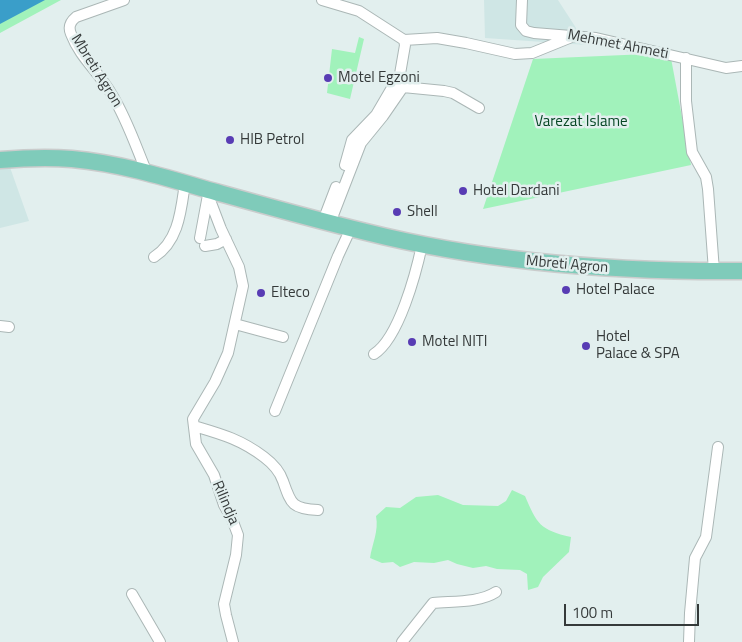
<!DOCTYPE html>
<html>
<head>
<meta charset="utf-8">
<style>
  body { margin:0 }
  #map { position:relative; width:742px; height:642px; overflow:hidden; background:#e2efee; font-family:"Titillium Web",sans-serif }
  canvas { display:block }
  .scale { position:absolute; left:564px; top:604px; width:135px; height:22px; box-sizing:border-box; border:2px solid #353a3a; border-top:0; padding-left:6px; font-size:15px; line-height:18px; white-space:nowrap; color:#353a3a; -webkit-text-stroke:4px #e2efee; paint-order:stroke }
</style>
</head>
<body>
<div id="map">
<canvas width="742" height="642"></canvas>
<div class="scale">100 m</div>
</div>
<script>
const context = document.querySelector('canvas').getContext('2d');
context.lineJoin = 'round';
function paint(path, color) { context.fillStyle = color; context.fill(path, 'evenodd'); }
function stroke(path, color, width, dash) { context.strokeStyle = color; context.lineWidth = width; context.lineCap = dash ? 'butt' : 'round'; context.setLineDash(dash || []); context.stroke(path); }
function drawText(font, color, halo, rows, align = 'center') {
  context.font = font + ' "Titillium Web",sans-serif'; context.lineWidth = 5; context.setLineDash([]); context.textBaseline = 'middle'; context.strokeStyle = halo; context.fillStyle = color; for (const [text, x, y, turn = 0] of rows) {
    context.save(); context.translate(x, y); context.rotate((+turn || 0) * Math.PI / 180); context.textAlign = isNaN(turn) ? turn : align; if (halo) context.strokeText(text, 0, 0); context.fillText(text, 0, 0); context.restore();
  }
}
paint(new Path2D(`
  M484,0H558L587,45L485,38Z
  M6,156L29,221L0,228V157Z`), '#cfe6e5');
paint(new Path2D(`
  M0,0H61L0,33Z
  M359,37L364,39L350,99L327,93L332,49L355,53Z
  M670,53L691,165L483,209L533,59Z
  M512,490L525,496C537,524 540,530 571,537L569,552L543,577L538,587L528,590L527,574L520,570L497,569L486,566L473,568L457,564L448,560L434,563L414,562L400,567L393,562L382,563L370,558C372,544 379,531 376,516L386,507L400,508L416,497L438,495L463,505L498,506L506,501Z`), '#a1f2bb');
paint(new Path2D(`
  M0,0H45L0,24Z`), '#3a9ec9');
const minor = new Path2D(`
  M124,0L76,17C70,22 68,27 71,34C80,58 100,73 112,95C127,119 136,147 147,173
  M322,0L359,11L404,40L437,38L466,43L515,54L532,53L574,36
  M522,0L521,25L526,31L534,33L596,38L726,68L742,66
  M686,58V101L692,152L706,177L708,189L714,271
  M345,165L352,140L376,115L400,74L405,45L404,40
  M207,189L208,195L221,229L239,267L243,286L228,353L215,382L193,419L196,444L214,475L224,505L232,519L238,535L236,555L224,604L226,615L233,642
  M323,221L336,187
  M330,223L361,143L383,116L403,87L444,91L453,93L479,108
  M200,238L208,195
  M205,246L217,244L226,239
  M154,257C179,241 181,210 185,183
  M235,324L283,337
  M0,326L9,327
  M374,354C399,338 416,273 422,245
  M275,411L338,256L351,228
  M194,426C221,434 240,439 264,457C272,463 280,472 283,481C291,504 292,509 318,510
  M132,594L160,642
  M402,642L433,603C453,601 479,603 496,592
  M689,642L690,613L695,558L706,537L718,447`);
const primary = new Path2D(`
  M0,160C24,158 48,157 72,159C117,163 161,176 205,189C259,204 312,219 366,232C489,263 615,272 742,271`);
stroke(minor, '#abb7b6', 12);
stroke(primary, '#cacccc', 19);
stroke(minor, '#fff', 10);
stroke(primary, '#7fcbba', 16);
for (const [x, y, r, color] of [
  [328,78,5,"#583cb4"],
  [230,140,5,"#583cb4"],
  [463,191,5,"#583cb4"],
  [397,212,5,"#583cb4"],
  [566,290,5,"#583cb4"],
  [261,293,5,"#583cb4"],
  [412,342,5,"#583cb4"],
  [586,346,5,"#583cb4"]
]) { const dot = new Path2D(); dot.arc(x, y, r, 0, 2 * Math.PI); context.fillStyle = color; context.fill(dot); stroke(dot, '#e2efee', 2); }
drawText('15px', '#353a3a', '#e2efee', [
  ["Mehmet Ahmeti",618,45,11],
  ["Mbreti Agron",96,71,58],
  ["Mbreti Agron",567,265,5],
  ["Rilindja",225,503,67]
]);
drawText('15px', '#353a3a', '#e2efee', [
  ["Motel Egzoni",338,78],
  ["HIB Petrol",240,140],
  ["Hotel Dardani",473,191],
  ["Shell",407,212],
  ["Hotel Palace",576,290],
  ["Elteco",271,293],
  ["Hotel",596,337],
  ["Palace & SPA",596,354],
  ["Motel NITI",422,342]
], 'left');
drawText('15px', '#064725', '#e2efee', [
  ["Varezat Islame",581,122]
]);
</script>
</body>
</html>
